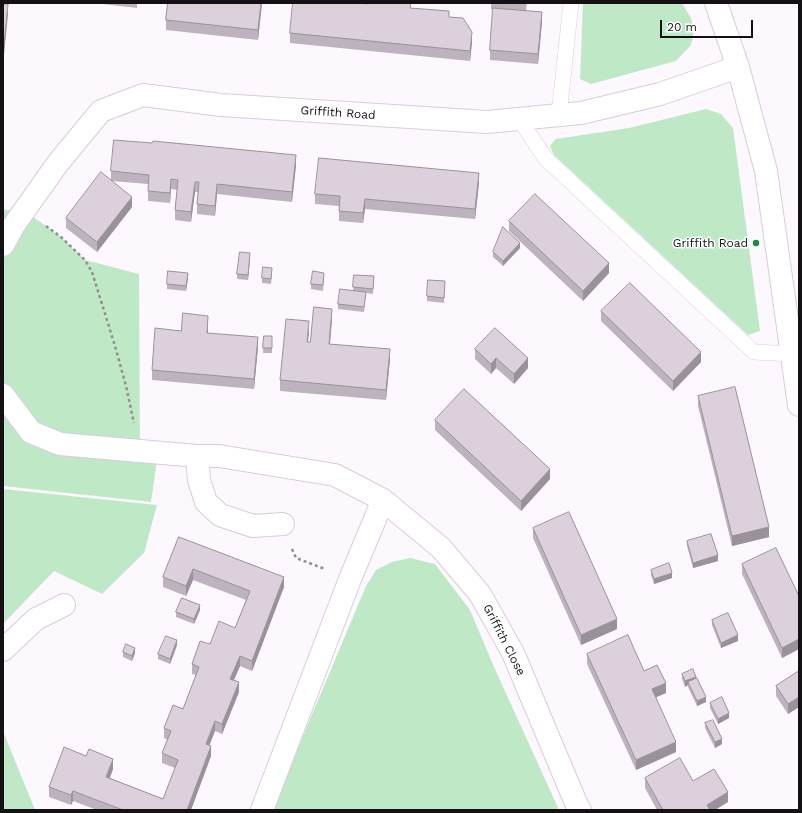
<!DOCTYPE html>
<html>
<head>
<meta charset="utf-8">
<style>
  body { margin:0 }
  #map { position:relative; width:802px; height:813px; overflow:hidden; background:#fdf8fd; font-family:"Work Sans",sans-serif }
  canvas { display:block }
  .frame { position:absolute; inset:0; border:4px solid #141014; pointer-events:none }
  .scale { position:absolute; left:660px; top:20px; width:93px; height:18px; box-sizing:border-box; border:2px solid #141014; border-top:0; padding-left:5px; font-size:12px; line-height:14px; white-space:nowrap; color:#141014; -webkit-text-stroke:3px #fff; paint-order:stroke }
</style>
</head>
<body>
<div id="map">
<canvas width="802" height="813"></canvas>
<div class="frame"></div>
<div class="scale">20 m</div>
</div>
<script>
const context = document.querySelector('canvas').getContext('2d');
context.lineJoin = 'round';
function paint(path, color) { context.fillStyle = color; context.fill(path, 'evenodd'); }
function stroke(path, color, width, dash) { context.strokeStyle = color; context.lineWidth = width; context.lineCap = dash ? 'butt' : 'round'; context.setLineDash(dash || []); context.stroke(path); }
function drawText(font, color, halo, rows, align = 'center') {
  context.font = font + ' "Work Sans",sans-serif'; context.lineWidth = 3; context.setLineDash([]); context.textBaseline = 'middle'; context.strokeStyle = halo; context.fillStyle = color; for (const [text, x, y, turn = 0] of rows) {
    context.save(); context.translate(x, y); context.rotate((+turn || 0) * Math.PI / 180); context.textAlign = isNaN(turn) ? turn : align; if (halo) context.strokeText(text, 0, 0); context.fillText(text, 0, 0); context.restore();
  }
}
paint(new Path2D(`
  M583,3H682L691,18L694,31L691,45L676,61L591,84L580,79Z
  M706,109L721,114L733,128L760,331L748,335L554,155L550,146L556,139L629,128Z
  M3,209L7,210L25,211L61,237L85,260L139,274L140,451L158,453L151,502L3,486Z
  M3,489L157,505L144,553L102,594L54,571L3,624Z
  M410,558L435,564L470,610L494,667L559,810H272L366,586L376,570L392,562Z
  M3,731L35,810H3Z`), '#bfe9c6');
const lane = new Path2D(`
  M559,115L571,3
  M519,119L546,159L754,352L792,354`);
const street = new Path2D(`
  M716,3L738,67L766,171L799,405
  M3,245L14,225L58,163L101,111L143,95L221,105L487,122L581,113L660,94L738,67
  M3,395L31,432L60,444L197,456H219L335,475L383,500L441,548L480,594L513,653L576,803L580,810
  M197,456L199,480L206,502L220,515L253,526L283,524
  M3,650L36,619L64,605
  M262,810L350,579L383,500`);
stroke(lane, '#d9cdda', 16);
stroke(street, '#d9cdda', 24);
stroke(new Path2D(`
  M46,226L61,237L85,260L92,272L115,346L126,386L134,423
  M292,549L296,558L325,569`), '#928e92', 2.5, [3, 3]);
stroke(lane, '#fff', 15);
stroke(street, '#fff', 22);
paint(new Path2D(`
  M94,3H137V8Z
  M168,3H262L258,40L166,30V20Z
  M491,3H527L526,10L542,22L538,64L490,60V50L493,9H491Z
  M411,8L449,17L472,42L470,61L290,43V33Z
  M296,165L292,202L217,194L215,216L197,214V204L198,192H195L191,222L175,220V210L177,190L171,189L170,203L148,201V184L111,181L132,207L97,252L66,228V218L111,180V171Z
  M479,183L475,219L365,209L363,223L339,221V206L315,204V194Z
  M509,221L609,273L583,301L509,231Z
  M520,248L503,266L493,257V252Z
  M250,258L248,280L237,279V274Z
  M272,273L271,284L262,283V278Z
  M354,275L374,276L373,294L366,293L364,312L338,309V304L353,291Z
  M188,278L186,291L167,289V284Z
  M324,278L323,291L311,289V284Z
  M445,286L444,303L427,301V296Z
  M601,311L701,362L673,391L601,321Z
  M332,319L330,344L390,359L386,400L280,391V380L309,331L308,342H310Z
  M208,326V333L258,347L254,389L152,380V370L181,331Z
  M264,336H272V353H263Z
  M475,349L528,368L514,384L496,368L491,374L475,359Z
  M698,396L769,537L732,546L698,406Z
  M435,420L550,479L521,511L435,430Z
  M533,528L617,629L581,645L533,538Z
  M179,537L284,587L252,671L240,666L234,680L239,692L222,734L215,731L209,746L211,756L191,810H97L73,801L71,805L49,797V787L113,769L110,778L163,799L175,768L162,763V753L168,740L164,738V728L183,709L196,675L192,674V664L210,644L235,628L246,600L193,580L186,596L163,587V577Z
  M687,541L718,561L693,568L687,546Z
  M742,564L799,596V649L782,658L742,574Z
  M651,570L672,578L654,584L651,575Z
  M200,610L194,624L176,617V612Z
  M712,620L738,641L721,648L712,625Z
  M177,645L170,664L158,659V654Z
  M123,652L135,653L132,661L123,657Z
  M587,654L644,671L666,693L656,697L676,752L636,770L587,664Z
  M799,671V707L788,714L776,696V686Z
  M682,674L696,678L706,702L697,706L688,687V685L685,687L682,679Z
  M710,703L729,718L718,724L710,708Z
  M705,723L722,744L715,748L705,728Z
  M645,778L693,781L728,802L715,810H657L645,788Z`), '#bdb3be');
paint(new Path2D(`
  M261,3H262L258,40V30Z
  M8,4V14L3,65V55Z
  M542,12V22L538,64V54Z
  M472,32V42L470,61V51Z
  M296,155V165L292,202V192Z
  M479,173V183L475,219V209Z
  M171,179V189L170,203V193Z
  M195,182V192L191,222V212Z
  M217,184V194L215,216V206Z
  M132,197V207L97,252V242Z
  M365,199V209L363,223V213Z
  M520,243V248L503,266V261Z
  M250,253V258L248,280V275Z
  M609,263V273L583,301V291Z
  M188,273V278L186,291V286Z
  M332,309V319L329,354V344Z
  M208,316V326L207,343V333Z
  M309,321V331L307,352V342Z
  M258,337V347L254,389V379Z
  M390,349V359L386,400V390Z
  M701,352V362L673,391V381Z
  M496,358V368L491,374V364Z
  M528,358V368L514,384V374Z
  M550,469V479L521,511V501Z
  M769,527V537L732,546V536Z
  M718,555V561L693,568V563Z
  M193,569V580L186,596V586Z
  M672,573V578L654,584V579Z
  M284,577V587L252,671V661Z
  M200,605V610L194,624V619Z
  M617,619V629L581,645V635Z
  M738,635V641L721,648V643Z
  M799,639V649L782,658V648Z
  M177,640V645L170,664V659Z
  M135,648V653L132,661V656Z
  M240,656V666L230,689V679Z
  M696,677V682H688V685L685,687V681Z
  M239,682V692L222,734V724Z
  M666,683V693L652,699V689Z
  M706,697V702L697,706V701Z
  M799,697V707L788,714V704Z
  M729,713V718L718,724V719Z
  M215,721V731L206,754V744Z
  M722,739V744L715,748V742Z
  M676,742V752L636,770V760Z
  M211,746V756L191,810H187Z
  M113,759V769L106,787V777Z
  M73,791V801L71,805V795Z
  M728,792V802L715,810H707V805Z`), '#9a929b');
const building = new Path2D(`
  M168,3H261L258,30L166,20Z
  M293,3H361L367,4V3H411L410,8L449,11V17L463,18L472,32L470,51L290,33Z
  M3,4H8L3,55Z
  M493,8L542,12L538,54L490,50Z
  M114,140L152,143L153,141L296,155L292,192L217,184L215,206L197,204L199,182H195L191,212L175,210L178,180L171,179L170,193L148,191L149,175L111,171Z
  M319,158L479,173L475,209L365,199L363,213L339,211L340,196L315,194Z
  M101,172L132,197L97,242L66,218Z
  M535,194L609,263L583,291L509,221Z
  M503,227L520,243L503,261L493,252Z
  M240,252L250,253L248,275L237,274Z
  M263,267L272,268L271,279L262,278Z
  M168,271L188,273L186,286L167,284Z
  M313,271L324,273L323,285L311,284Z
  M354,275L374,276L373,289L353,287Z
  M428,280L445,281L444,298L427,296Z
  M630,283L701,352L673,381L601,311Z
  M340,289L366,292L364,307L338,304Z
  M314,307L332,309L329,344L390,349L386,390L280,380L286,319L309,321L307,342H310Z
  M183,313L208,316L207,333L258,337L254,379L152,370L155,328L181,331Z
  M495,328L528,358L514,374L496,358L491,364L475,349Z
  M264,336H272V348H263Z
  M735,387L769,527L732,536L698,396Z
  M464,389L550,469L521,501L435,420Z
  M569,512L617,619L581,635L533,528Z
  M711,534L718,555L693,563L687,541Z
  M179,537L284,577L252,661L240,656L230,679L239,682L222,724L215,721L206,744L211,746L187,810H123L73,791L71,795L49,787L64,747L86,756L89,749L113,759L106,777L163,799L178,760L162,753L171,731L164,728L173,705L183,709L199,667L192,664L200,641L210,644L219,621L235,628L250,591L193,569L186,586L163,577Z
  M776,548L799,596V639L782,648L742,564Z
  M669,563L672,573L654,579L651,570Z
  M182,598L200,605L194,619L176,612Z
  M728,613L738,635L721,643L712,620Z
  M628,635L644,671L657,665L666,683L652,689L676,742L636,760L587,654Z
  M166,636L177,640L170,659L158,654Z
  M126,644L135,648L132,656L123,652Z
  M693,669L696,677L685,681L682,674Z
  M799,671V697L788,704L776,686Z
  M697,678L706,697L697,701L688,682Z
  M722,697L729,713L718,719L710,703Z
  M713,720L722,739L715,742L705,723Z
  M680,758L693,781L714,769L728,792L707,805L710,810H663L645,778Z`);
paint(building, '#dcd0dd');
stroke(building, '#9a929b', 1);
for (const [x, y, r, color] of [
  [756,243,4,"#1e8a42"]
]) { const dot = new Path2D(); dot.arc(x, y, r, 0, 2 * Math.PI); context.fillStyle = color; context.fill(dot); stroke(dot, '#fff', 1.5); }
drawText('12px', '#141014', '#fff', [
  ["Griffith Road",338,113,4],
  ["Griffith Close",504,640,63]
]);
drawText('12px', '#141014', '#fff', [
  ["Griffith Road",748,243]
], 'right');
</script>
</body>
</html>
